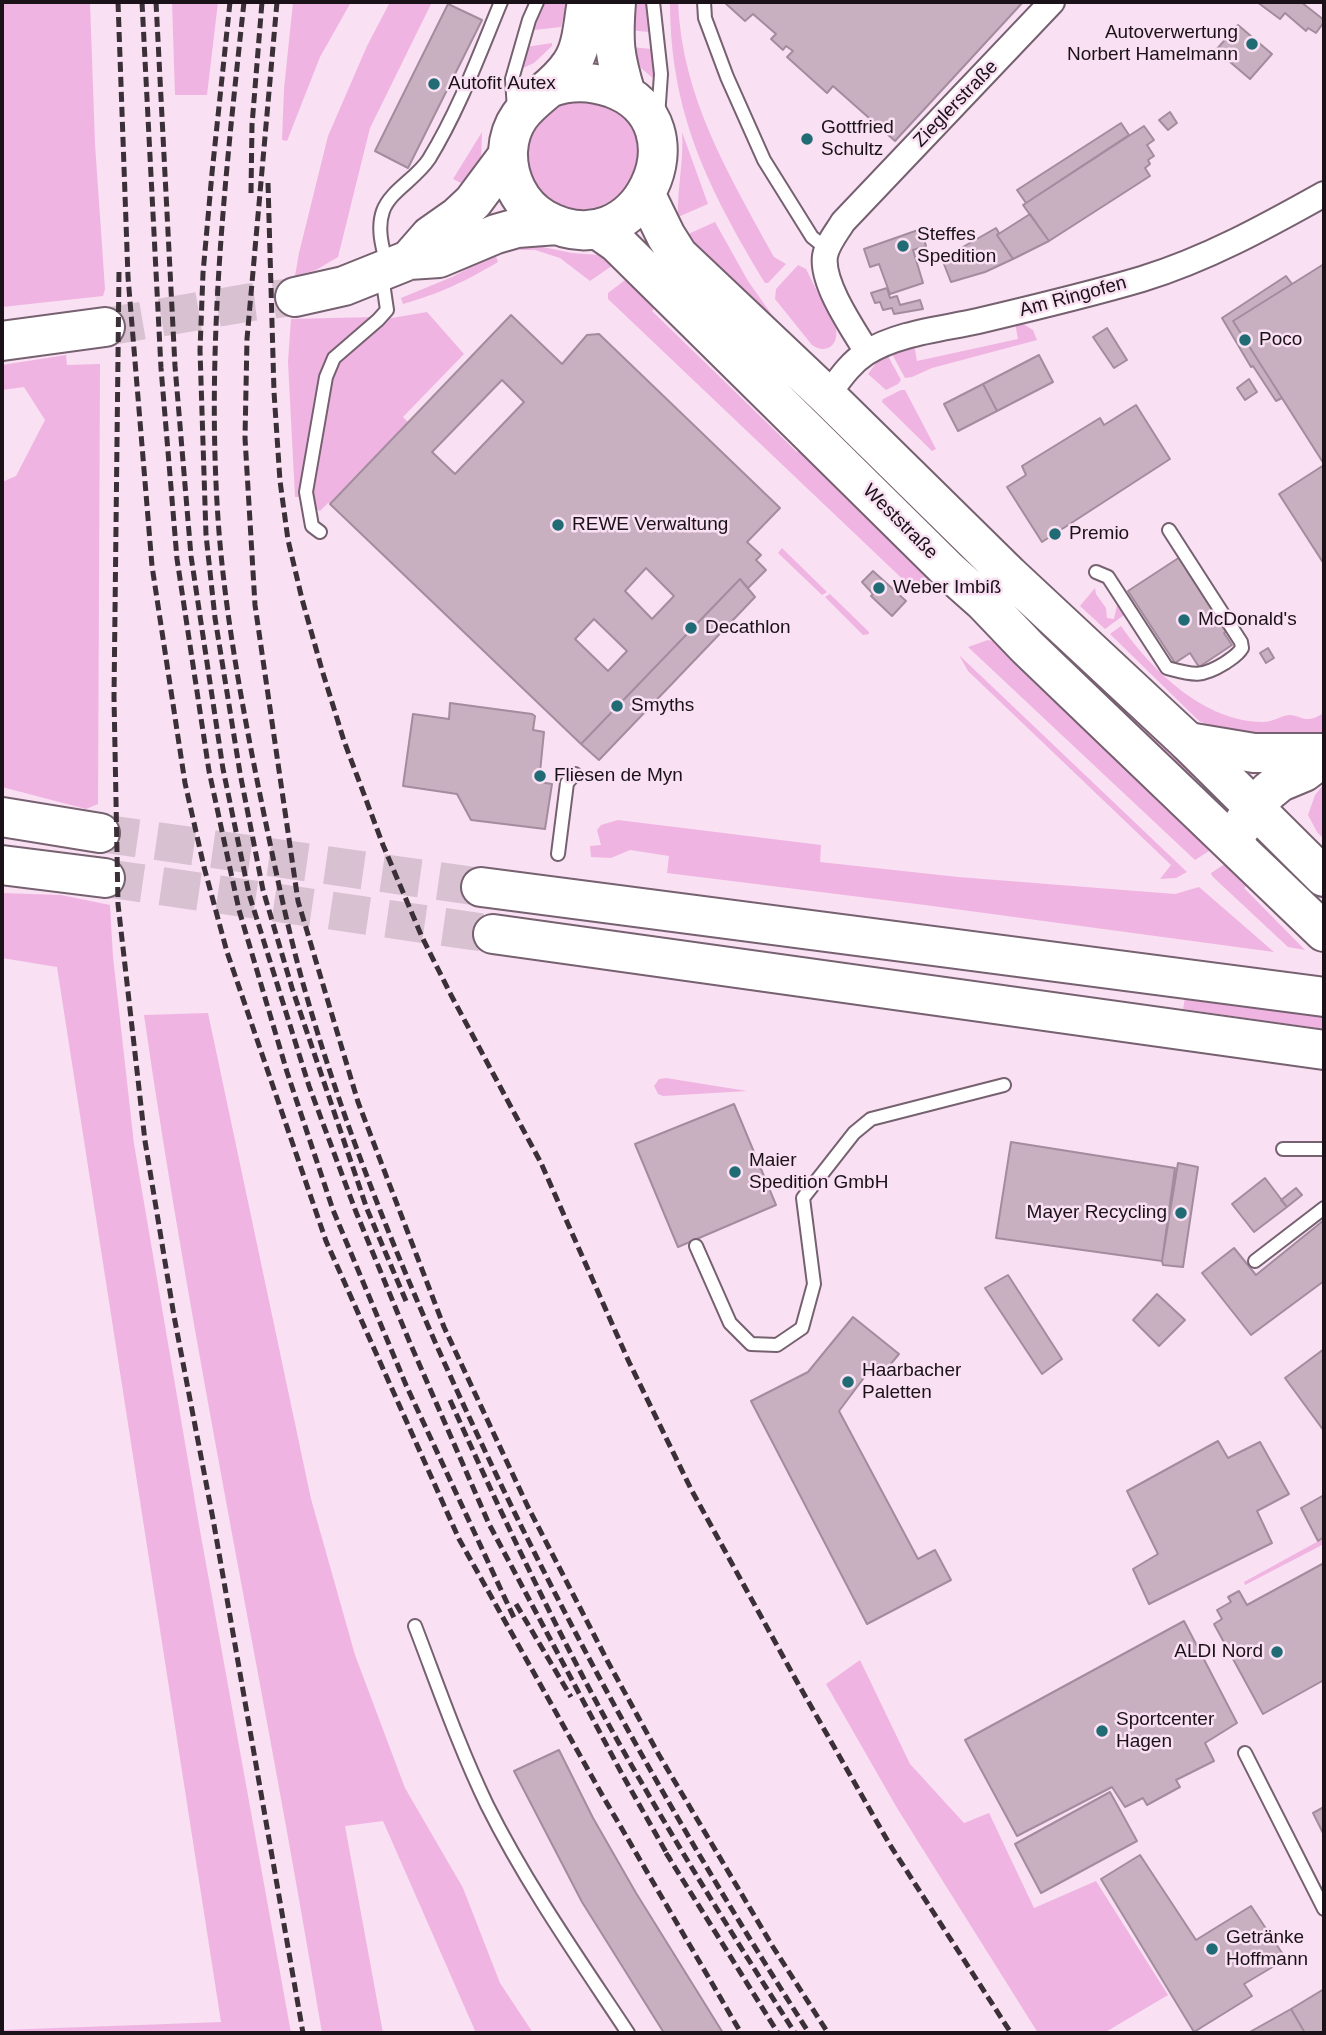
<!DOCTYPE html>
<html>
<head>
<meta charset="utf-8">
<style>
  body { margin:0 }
  #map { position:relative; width:1326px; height:2035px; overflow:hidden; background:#f9e0f2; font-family:Arial,sans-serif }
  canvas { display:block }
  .frame { position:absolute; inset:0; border:4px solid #1a1218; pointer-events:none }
</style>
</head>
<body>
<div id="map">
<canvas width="1326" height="2035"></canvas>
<div class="frame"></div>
</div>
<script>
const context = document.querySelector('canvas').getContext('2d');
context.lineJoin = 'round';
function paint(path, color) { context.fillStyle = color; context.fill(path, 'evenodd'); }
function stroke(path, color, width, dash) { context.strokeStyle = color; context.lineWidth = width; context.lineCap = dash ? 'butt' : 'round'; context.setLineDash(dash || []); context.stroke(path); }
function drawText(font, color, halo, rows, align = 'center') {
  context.font = font + ' Arial,sans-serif'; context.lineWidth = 5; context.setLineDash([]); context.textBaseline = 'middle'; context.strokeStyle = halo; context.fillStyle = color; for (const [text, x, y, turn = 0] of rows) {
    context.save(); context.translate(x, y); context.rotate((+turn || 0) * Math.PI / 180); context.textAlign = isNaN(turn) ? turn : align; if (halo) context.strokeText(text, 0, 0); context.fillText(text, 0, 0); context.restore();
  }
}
paint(new Path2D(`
  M2,2H90L95,144L105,289L103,296L2,307Z
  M172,2H218L207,95H175Z
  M293,2H351L320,57L287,141L282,140L284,89Z
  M390,2H432L370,128L338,257L316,270L295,276L299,253L328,136L367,46Z
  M544,2H567L561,27L534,30Z
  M630,2H648L649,32L628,30Z
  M670,2H678C682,98 729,175 774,257L786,264L768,283H765C709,190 670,114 670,2Z
  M552,43V46L534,63L523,68L526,47Z
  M630,47L652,49L656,76L654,79L641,68Z
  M579,96C589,99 617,107 624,113C627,117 629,124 631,128C634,132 637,137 638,142C641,158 636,180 623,191C564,247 488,160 549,107C556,101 570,99 579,96Z
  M482,132L481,162L473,189L453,179Z
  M682,132L708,204L678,217C677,188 684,161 682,132Z
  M715,222L748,281L789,339L721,267L717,270L686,235Z
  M528,244L572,253L600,255L616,263L590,281L560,258L535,250H520L516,245Z
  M495,254L498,262C464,282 441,293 403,304L401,298L452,277Z
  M798,265L806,269L836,329C839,345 826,355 812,345L775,299L776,289Z
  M629,277L657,305L652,311L797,452L802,448L930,579L919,590L912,588L608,299V293Z
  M427,312L464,354L403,417L408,422L330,503H328L320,511L312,507L315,470L331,378L337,361L386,319Z
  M374,317L331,352L325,362L299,497H295L288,362L291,319Z
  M1020,322L1033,330L1037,340L932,368L912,377L905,378L892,354L914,345L917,361L1018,339L1015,323Z
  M66,355L67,365L100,364L98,804L86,809L2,787V482L16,476L45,420L24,387L2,390V365Z
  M888,356L901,380L898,384L886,390L868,374L876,363Z
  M901,390H905L936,449L932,451L882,402L883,399Z
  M782,548L827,592L822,595L778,553Z
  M1095,588L1096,594L1106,608L1107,618L1114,619L1117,605H1119L1124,615L1105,629L1080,606Z
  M830,594L869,632V634L863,635L825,597Z
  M1029,617L1197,771L1190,777L1052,644L1019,627Z
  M1121,626C1152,671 1205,722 1263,722C1273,722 1280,716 1289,715C1295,714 1303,720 1309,719C1314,719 1320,715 1324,713V734L1291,743L1217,729L1199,721L1110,634Z
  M988,640L1001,643L1017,654L1011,661L1146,789L1158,791L1211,839L1209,851L1195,860L968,647Z
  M959,655L1187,872L1176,878L1160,879L1171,865L968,671Z
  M1324,784V839L1317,832L1308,815L1315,795Z
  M618,820L821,845L820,862L958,877L1175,894L1199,887L1274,952L925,905L667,873L669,856L630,850L611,858L591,857L590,846L601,845L597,830L601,825Z
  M1228,862L1252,880L1244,888L1305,950L1288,947L1212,876L1211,873Z
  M2,893L61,895L110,905L113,957L134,1144L199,1525L291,2033H2V2030L221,2022L57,967L2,958Z
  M1185,998L1324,1017V1029L1183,1009Z
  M208,1013L311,1499L355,1655L405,1788L463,1888L500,1983L533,2033H476L383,1821L345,1826L383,2033H322C266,1693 193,1356 144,1015Z
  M666,1078L747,1091L663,1096L658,1094L654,1086L659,1079Z
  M1324,1538V1544L1245,1585L1244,1582Z
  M860,1660L910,1764L964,1823L989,1813L1034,1908L1096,1881L1168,1995L1104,2033H1038L897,1808L826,1684Z`), '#f0b4e2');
const building = new Path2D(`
  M724,2H1023L895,141L833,86L827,93L787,57L793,51L786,46L783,50L771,39L776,34L753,14L745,21Z
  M1257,2H1301L1324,20V22L1316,33L1308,28L1306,31L1285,13L1280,19Z
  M448,4L482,20L408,168L375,151Z
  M1238,25L1272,54L1250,79L1216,50Z
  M1170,112L1177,123L1168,130L1159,120Z
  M1121,123L1129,135L1026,203L1017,190Z
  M1144,126L1154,140L1147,145L1154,156L1148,160L1150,164L1145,168L1150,176L1049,241L1023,205Z
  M1030,214L1049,241L1013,259L997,235Z
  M996,228L999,233L997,235L1013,259L985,272L951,282L942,259Z
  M921,229L926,246L913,250L923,283L890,294L879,264L870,267L864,249Z
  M1324,264V464L1233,321Z
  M1286,276L1292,284L1233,321L1282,398L1276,401L1253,366L1251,367L1222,318Z
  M887,288L890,298L897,296L900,305L920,300L923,309L894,314L892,308L883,310L880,302L875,303L871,293Z
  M511,315L562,364L587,335L599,334L780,508L747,542L761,555L756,560L766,570L748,588L740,579L581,744L330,504ZM502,380L524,402L455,474L432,452ZM646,568L674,596L652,619L625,591ZM594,619L627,651L608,671L575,639Z
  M1107,328L1127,360L1114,368L1093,337Z
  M1039,355L1053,382L997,411L983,384Z
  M1249,379L1257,392L1245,400L1237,388Z
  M983,384L997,411L958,431L944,404Z
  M1136,405L1170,459L1042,542L1007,487L1026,475L1022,466L1100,418L1104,425Z
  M1324,465V564L1279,494Z
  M1180,557L1229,630L1224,633L1232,645L1199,667L1190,653L1175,663L1128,591Z
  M873,571L906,601L892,616L871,596L873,594L862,582Z
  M740,579L755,597L599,760L581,744Z
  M1268,648L1274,658L1266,663L1260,653Z
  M450,703L532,714L535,716L533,730L544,732L539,782L552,784L545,829L471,820L457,794L403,786L413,714L449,719Z
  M734,1104L776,1205L678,1247L635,1144Z
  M1011,1142L1175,1168L1162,1261L996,1238Z
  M1178,1163L1198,1167L1183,1267L1163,1265L1162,1261Z
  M1265,1178L1287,1207L1254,1232L1232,1204Z
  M1296,1188L1302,1195L1287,1207L1281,1200Z
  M1324,1220V1281L1251,1335L1202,1273L1234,1248L1256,1275Z
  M1008,1275L1062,1359L1042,1374L985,1288Z
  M1157,1294L1185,1320L1159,1346L1133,1320Z
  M853,1317L899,1354L885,1371L875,1363L839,1411L918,1559L935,1550L951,1580L867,1624L751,1401L808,1372Z
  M1324,1349V1431L1285,1378Z
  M1218,1441L1228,1458L1260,1442L1289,1494L1257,1511L1272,1543L1149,1604L1133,1569L1158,1554L1127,1491Z
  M1324,1495V1537L1318,1541L1301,1508Z
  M1324,1563V1680L1263,1714L1214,1624L1222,1619L1217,1610L1231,1602L1228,1597L1239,1591L1247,1605Z
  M1184,1621L1237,1723L1205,1743L1214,1761L1176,1780L1180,1787L1147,1805L1143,1798L1125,1807L1112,1787L1017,1836L965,1740Z
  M559,1750L593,1818L636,1893L723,2033H664L582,1902L514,1771Z
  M1110,1792L1137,1841L1041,1893L1015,1844Z
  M1324,1807V1835L1313,1813Z
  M1140,1855L1196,1940L1251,1906L1286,1959L1244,1984L1252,1996L1194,2032L1101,1879Z
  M1324,1989V2033H1305L1291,2009Z
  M1291,2009L1305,2033H1248Z`);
paint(building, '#c8b0c1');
stroke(building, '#a38c9d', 2);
stroke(new Path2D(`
  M105,327L252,302L295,297`), '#d8c1d1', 38, [38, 19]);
stroke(new Path2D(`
  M100,833L481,887
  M105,878L493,934`), '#d8c1d1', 38, [38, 19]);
const service = new Path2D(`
  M653,2L661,74L658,117
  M704,2L705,18L727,77L764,160L812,237L827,249
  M514,109L512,79L529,20L537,2
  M387,264C382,247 377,228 383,211C390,191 416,179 429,159C459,110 479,55 501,2
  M320,532L312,526L306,492L326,377L334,358L378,320L387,310L382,276
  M1096,572L1108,577L1167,668C1193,675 1201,678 1225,663C1232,658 1238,655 1242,648L1241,642L1169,530
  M558,854L567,783L575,774
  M1283,1149H1324
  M696,1246L730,1323L751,1344L777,1345L802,1328L814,1284L803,1198L854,1133L871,1119L1004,1085
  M1255,1261L1324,1208
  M415,1626C438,1686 459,1747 487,1805C527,1885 579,1959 628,2033
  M1245,1753L1324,1909`);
const minor = new Path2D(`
  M867,352C853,329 821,283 825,256C827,244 837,232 843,222L1052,2
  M827,396C839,380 849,364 866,353C897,333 942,329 978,321C1033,308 1088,295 1142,279C1207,259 1265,227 1324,194`);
const primary = new Path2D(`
  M616,2C613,42 614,55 626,94
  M549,88C571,80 590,81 612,88C707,122 639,272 544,219C520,205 507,178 508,151C511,103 549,98 571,64C583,47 583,21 587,2
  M646,195L666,236L678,255L827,396L1009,575L1188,742L1324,877
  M597,229L617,243L949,571L984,602L1027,647L1324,932
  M409,260L430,236L457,217L473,202L508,155
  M295,297L344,286L409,260L439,258L496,234L517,228L557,225
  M2,341L105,327`);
const motorway = new Path2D(`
  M1188,742L1254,753H1324
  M2,817L100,833
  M1232,842L1253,807L1269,791L1280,782L1304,772L1324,757
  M2,865L105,878
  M481,887L1324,997
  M493,934L1324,1050`);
stroke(service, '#766170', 16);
stroke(minor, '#766170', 28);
stroke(primary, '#766170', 42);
stroke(motorway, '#766170', 42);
stroke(service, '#fff', 12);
stroke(minor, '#fff', 24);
stroke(primary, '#fff', 38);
stroke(motorway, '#fff', 38);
stroke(new Path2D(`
  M118,2L128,277L152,566L185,783L204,867L227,952L326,1241L459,1539L601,1793L741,2033
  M142,2L161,368L177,559L209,771L239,910L287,1072L333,1210L406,1385L515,1620
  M156,2L175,366L191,556L223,769L249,894L309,1086L356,1212L410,1343L489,1524L622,1774L671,1861
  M230,2L212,173L203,273L200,350L206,535L215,618L240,773L263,890L292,988L367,1209L406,1301
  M244,2C225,179 205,354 219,532C226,618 242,705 259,790C272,853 285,918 302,980C346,1137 409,1289 478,1436C574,1642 686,1841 809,2033
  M277,2L247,339L245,438L255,605L298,901L358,1102L444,1327L528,1507L608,1662L659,1755L773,1947L828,2033
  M268,183L274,392L280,481L288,540L302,599L322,670L344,741L383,845L422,937L451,995L541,1163L629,1362L692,1491L796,1680L890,1845L1011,2033
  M251,193L252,125L262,2
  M119,272L114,697L118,904L145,1141L174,1316L213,1519L303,2033
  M450,1400C508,1529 569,1658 640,1780C689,1865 742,1950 795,2033
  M516,1604L571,1697
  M666,1853L778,2033`), '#3b3038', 5, [10, 5]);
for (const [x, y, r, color] of [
  [1252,44,7,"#206b74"],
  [434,84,7,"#206b74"],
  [807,139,7,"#206b74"],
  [903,246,7,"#206b74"],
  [1245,340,7,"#206b74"],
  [558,525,7,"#206b74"],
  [1055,534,7,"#206b74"],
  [879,588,7,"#206b74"],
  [1184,620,7,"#206b74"],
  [691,628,7,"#206b74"],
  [617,706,7,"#206b74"],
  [540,776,7,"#206b74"],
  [735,1172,7,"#206b74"],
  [1181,1213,7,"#206b74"],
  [848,1382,7,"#206b74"],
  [1277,1652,7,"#206b74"],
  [1102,1731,7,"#206b74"],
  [1212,1949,7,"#206b74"]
]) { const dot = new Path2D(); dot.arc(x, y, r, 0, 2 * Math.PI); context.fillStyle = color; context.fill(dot); stroke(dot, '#f9e0f2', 2.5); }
drawText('19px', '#1a1218', '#f9e0f2', [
  ["Autoverwertung",1238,33,"right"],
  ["Norbert Hamelmann",1238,55,"right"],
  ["Autofit Autex",448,84],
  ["Gottfried",821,128],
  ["Schultz",821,150],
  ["Steffes",917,235],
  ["Spedition",917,257],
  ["Poco",1259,340],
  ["REWE Verwaltung",572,525],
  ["Premio",1069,534],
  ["Weber Imbiß",893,588],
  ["McDonald's",1198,620],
  ["Decathlon",705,628],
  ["Smyths",631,706],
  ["Fliesen de Myn",554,776],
  ["Maier",749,1161],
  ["Spedition GmbH",749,1183],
  ["Mayer Recycling",1167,1213,"right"],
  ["Haarbacher",862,1371],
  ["Paletten",862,1393],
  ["ALDI Nord",1263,1652,"right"],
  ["Sportcenter",1116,1720],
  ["Hagen",1116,1742],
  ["Getränke",1226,1938],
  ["Hoffmann",1226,1960]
], 'left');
drawText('19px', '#1a1218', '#f9e0f2', [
  ["Zieglerstraße",956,104,-46],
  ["Am Ringofen",1073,297,-15],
  ["Weststraße",900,522,45]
]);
</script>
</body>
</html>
